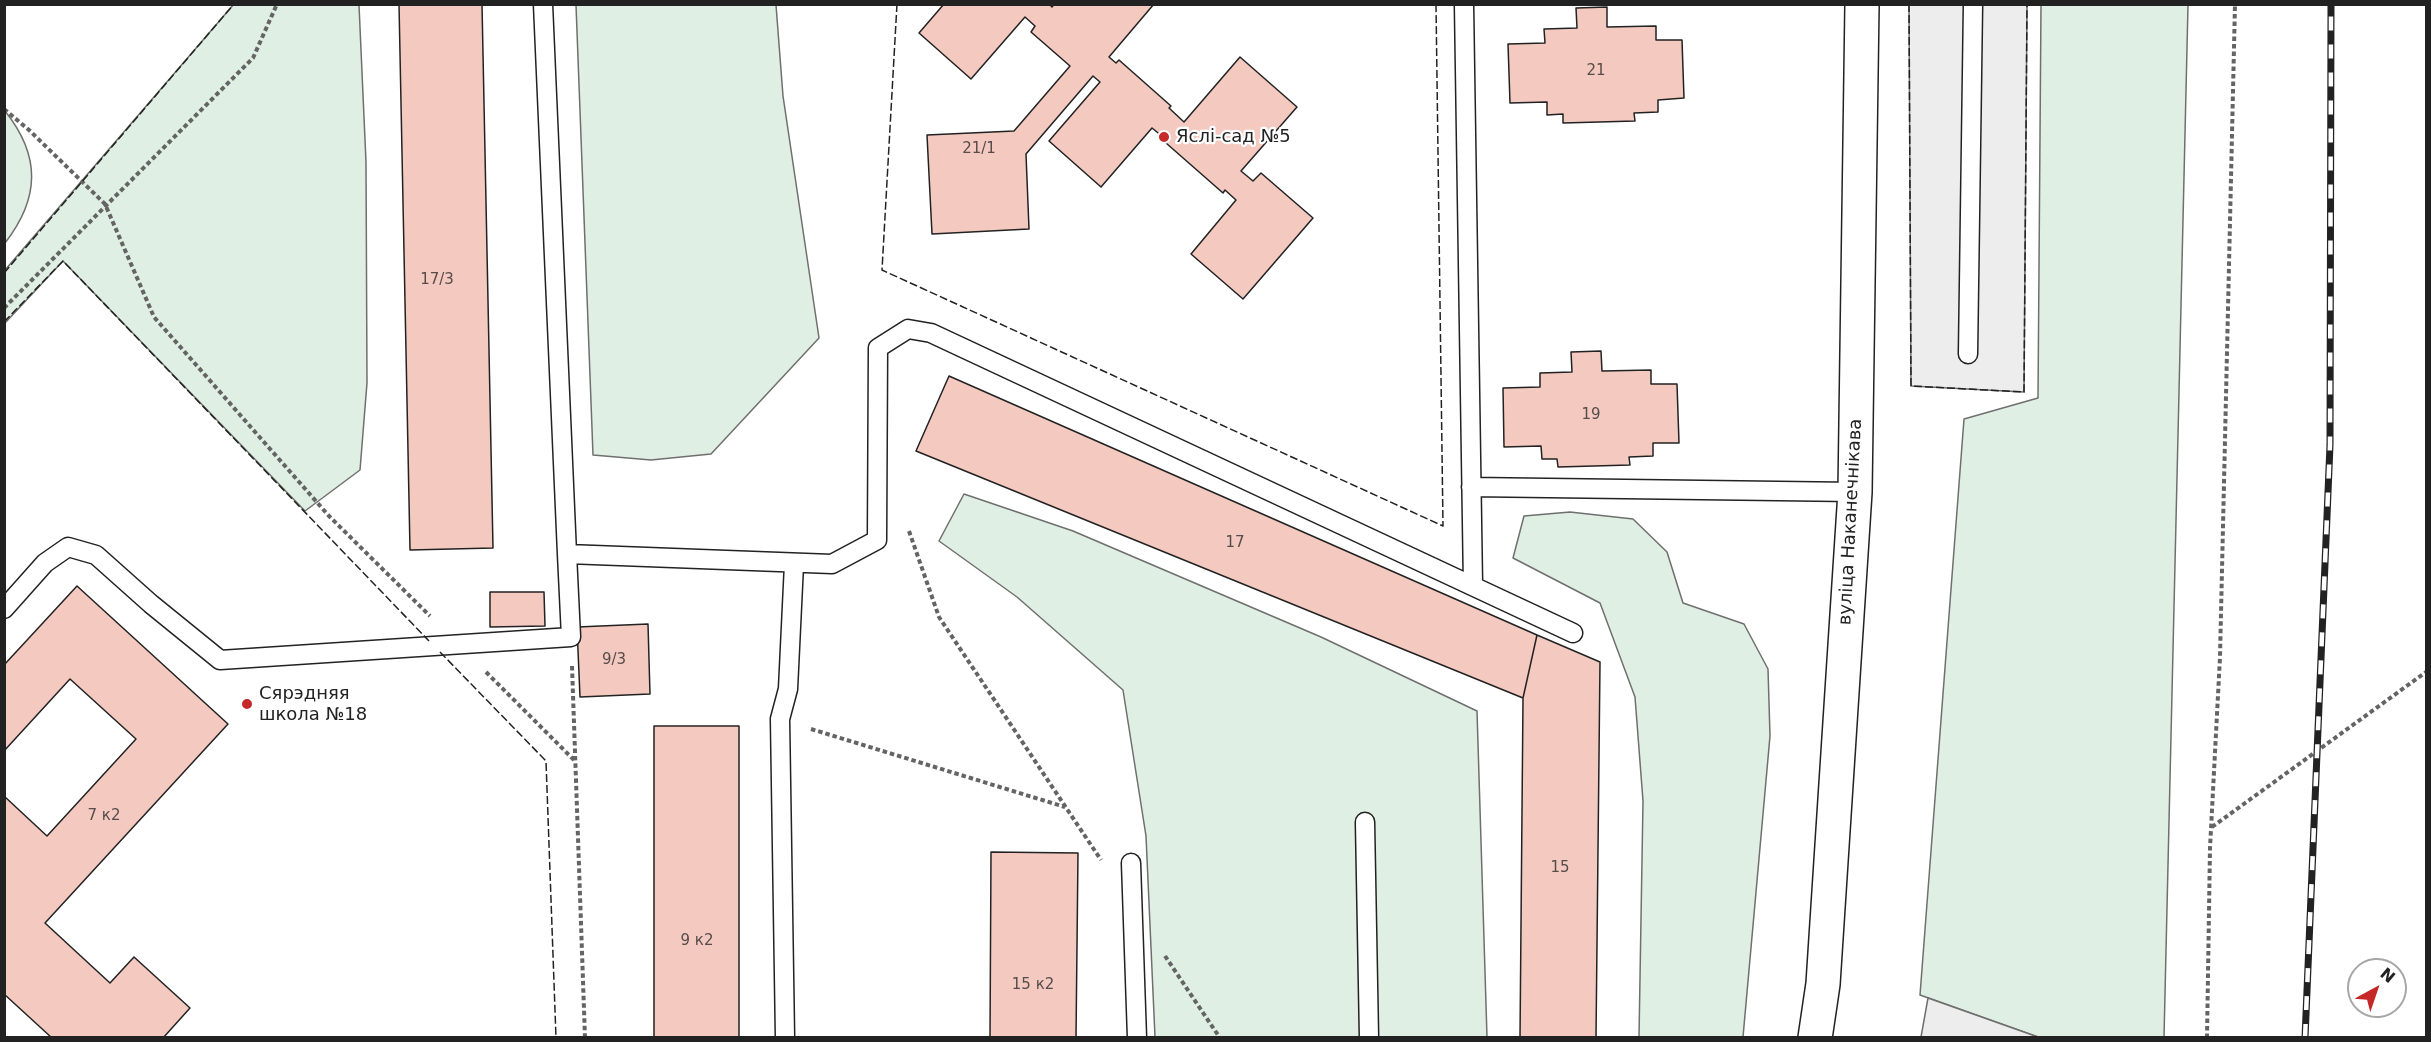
<!DOCTYPE html>
<html>
<head>
<meta charset="utf-8">
<style>
  body { margin:0 }
  #map { position:relative; width:2431px; height:1042px; overflow:hidden; background:#fff; font-family:"DejaVu Sans",sans-serif }
  canvas { display:block }
  .frame { position:absolute; inset:0; border:6px solid #222; pointer-events:none }
  .north { position:absolute; left:2347px; top:958px; width:60px; height:60px; box-sizing:border-box; background:#fff; border:2px solid #a7a7a7; border-radius:50%; rotate:40deg; font-size:16px; font-weight:700; line-height:24px; text-align:center; color:#222 }
  .north::after { content:''; display:block; margin:auto; width:21px; height:27px; background:#c62828; clip-path:polygon(50% 0,100% 100%,50% 72%,0 100%) }
</style>
</head>
<body>
<div id="map">
<canvas width="2431" height="1042"></canvas>
<div class="frame"></div>
<div class="north">N</div>
</div>
<script>
const context = document.querySelector('canvas').getContext('2d');
context.lineJoin = 'round';
function paint(path, color) { context.fillStyle = color; context.fill(path, 'evenodd'); }
function stroke(path, color, width, dash) { context.strokeStyle = color; context.lineWidth = width; context.lineCap = dash ? 'butt' : 'round'; context.setLineDash(dash || []); context.stroke(path); }
function drawText(font, color, halo, rows, align = 'center') {
  context.font = font + ' "DejaVu Sans",sans-serif'; context.lineWidth = 4.5; context.setLineDash([]); context.textBaseline = 'middle'; context.strokeStyle = halo; context.fillStyle = color; for (const [text, x, y, turn = 0] of rows) {
    context.save(); context.translate(x, y); context.rotate((+turn || 0) * Math.PI / 180); context.textAlign = isNaN(turn) ? turn : align; if (halo) context.strokeText(text, 0, 0); context.fillText(text, 0, 0); context.restore();
  }
}
const green = new Path2D(`
  M234,4L359,5L366,162L367,383L360,470L305,511L63,261L5,323V270Z
  M576,5H776L783,96L819,338L711,454L651,460L593,455Z
  M2041,5H2188L2164,1037H2038L1920,995L1964,419L2038,398Z
  M5,111C41,156 40,198 5,243Z
  M964,494L1073,531L1321,637L1477,711L1487,1037H1155L1146,836L1123,690L1017,597L939,541Z
  M1570,512L1633,519L1667,552L1683,603L1744,624L1768,669L1770,736L1743,1037H1639L1643,801L1635,697L1600,603L1513,558L1524,516Z`);
paint(green, '#e0efe3');
stroke(green, '#6f6f6f', 1.5);
const parking = new Path2D(`
  M1909,5H2027L2024,392L1911,386Z
  M1928,998L2038,1037H1921Z`);
paint(parking, '#ededed');
stroke(parking, '#6f6f6f', 1.5);
const building = new Path2D(`
  M399,4H482L493,548L410,550Z
  M944,4H1049L1052,7L1054,4H1154L1109,57L1116,63L1119,60L1171,106L1169,108L1184,122L1240,57L1297,107L1241,171L1253,181L1261,173L1313,218L1243,299L1191,254L1236,200L1225,190L1223,193L1166,143L1168,141L1152,128L1101,187L1049,141L1100,82L1093,76L1026,154L1029,229L932,234L927,135L1014,131L1070,66L1031,32L1035,26L1025,17L971,79L919,33Z
  M1607,7V27L1656,26V40H1682L1684,98L1658,100V112L1634,113L1635,121L1563,123V114L1547,115V102L1510,103L1508,44L1545,43L1544,29L1577,28L1576,8Z
  M1601,351L1602,371L1651,370V384H1677L1679,443H1653V456L1629,457L1630,465L1558,467L1557,459H1542L1541,446L1504,447L1503,388L1540,387V373L1572,372L1571,352Z
  M949,376L1537,635L1523,698L916,451Z
  M77,586L228,724L45,923L110,983L134,957L190,1008L163,1038H52L4,994V796L47,836L136,739L70,679L4,751V665Z
  M490,592H544L545,626L490,627Z
  M648,624L650,694L580,697L577,627Z
  M1537,635L1600,662L1596,1038H1520L1523,698Z
  M654,726H739V1038H654Z
  M991,852L1078,853L1076,1038H990Z`);
paint(building, '#f3c9c0');
stroke(building, '#222', 1.5);
const lane = new Path2D(`
  M543,4L567,554L832,564L877,540L878,348L908,329L931,333L1573,633
  M1464,4L1473,586
  M1968,354L1973,4
  M1471,487L1855,492
  M4,609L45,563L68,547L96,555L151,604L220,660L571,637L567,554
  M1365,822L1369,1038
  M1131,863L1137,1038
  M785,1038L780,719L788,689L794,564`);
const secondary = new Path2D(`
  M1815,1038L1823,984L1855,492L1862,4`);
stroke(lane, '#222', 21);
stroke(secondary, '#222', 36);
stroke(new Path2D(`
  M4,109L29,130L105,204L154,317L329,516L430,616
  M4,308L253,58L277,4
  M909,531L939,617L1101,860
  M572,666L585,1038
  M486,672L576,762
  M811,729L1065,807
  M2212,827L2426,672
  M1165,956L1220,1038
  M2207,1038L2210,848L2220,657L2235,4`), '#646464', 4, [4.5, 3]);
stroke(lane, '#fff', 18);
stroke(secondary, '#fff', 33);
const rail = new Path2D(`
  M2305,1038L2330,445L2331,4`);
stroke(rail, '#222', 7);
stroke(rail, '#fff', 4.5, [14]);
stroke(new Path2D(`
  M897,4L882,270L1443,526L1436,4
  M1909,4L1911,386L2024,392L2027,4
  M4,273L234,4
  M4,322L63,261L429,641
  M440,652L546,761L556,1038`), '#222', 1.5, [8, 3]);
for (const [x, y, r, color] of [
  [1164,137,6,"#c62828"],
  [247,704,6,"#c62828"]
]) { const dot = new Path2D(); dot.arc(x, y, r, 0, 2 * Math.PI); context.fillStyle = color; context.fill(dot); stroke(dot, '#fff', 2); }
drawText('15px', '#564c4a', null, [
  ["21",1596,71],
  ["21/1",979,149],
  ["17/3",437,280],
  ["19",1591,415],
  ["17",1235,543],
  ["9/3",614,660],
  ["7 к2",104,816],
  ["15",1560,868],
  ["9 к2",697,941],
  ["15 к2",1033,985]
]);
drawText('18px', '#222', '#fff', [
  ["Яслі-сад №5",1176,137],
  ["Сярэдняя",259,694],
  ["школа №18",259,715]
], 'left');
drawText('18px', '#222', '#fff', [
  ["вуліца Наканечнікава",1851,522,-87]
]);
</script>
</body>
</html>
